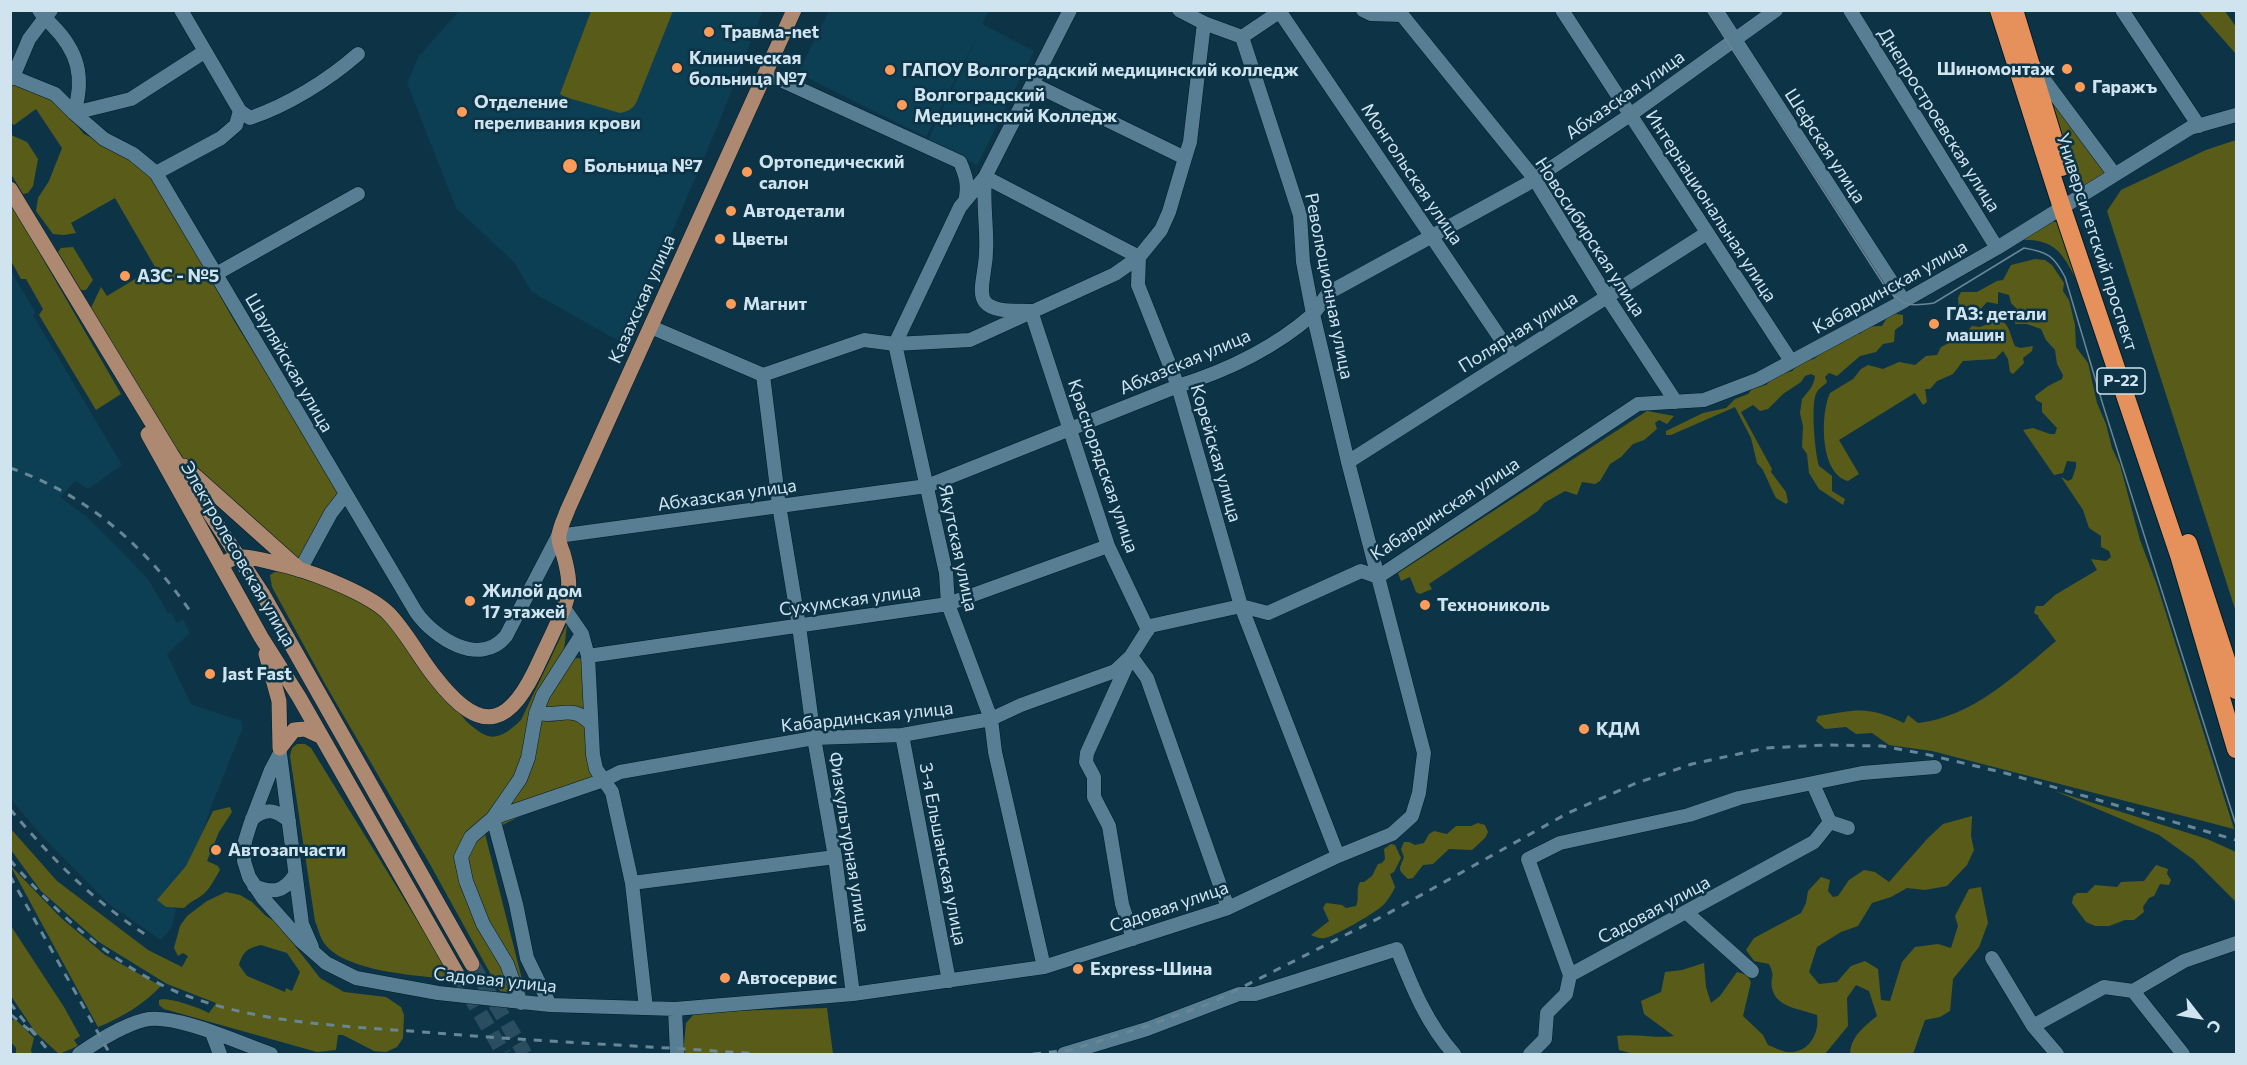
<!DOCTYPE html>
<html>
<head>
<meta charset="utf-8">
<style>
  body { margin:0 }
  #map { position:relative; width:2247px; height:1065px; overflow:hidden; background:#0d3446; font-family:Commissioner,sans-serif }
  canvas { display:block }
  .frame { position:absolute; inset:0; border:12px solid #d0e4f0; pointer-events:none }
  .north { position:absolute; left:2169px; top:987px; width:60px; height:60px; -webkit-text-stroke:4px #0d3446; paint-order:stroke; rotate:121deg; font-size:16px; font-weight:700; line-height:24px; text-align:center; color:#d0e4f0 }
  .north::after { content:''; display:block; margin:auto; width:21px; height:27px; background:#d0e4f0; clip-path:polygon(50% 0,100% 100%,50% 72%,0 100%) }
</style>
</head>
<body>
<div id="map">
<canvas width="2247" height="1065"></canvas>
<div class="frame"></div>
<div class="north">С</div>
</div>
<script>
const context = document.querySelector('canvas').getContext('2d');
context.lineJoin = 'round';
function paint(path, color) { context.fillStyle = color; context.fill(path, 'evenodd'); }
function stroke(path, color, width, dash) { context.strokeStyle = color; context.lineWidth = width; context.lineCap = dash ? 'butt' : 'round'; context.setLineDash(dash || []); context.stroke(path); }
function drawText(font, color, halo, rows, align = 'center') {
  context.font = font + ' Commissioner,sans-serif'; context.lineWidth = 5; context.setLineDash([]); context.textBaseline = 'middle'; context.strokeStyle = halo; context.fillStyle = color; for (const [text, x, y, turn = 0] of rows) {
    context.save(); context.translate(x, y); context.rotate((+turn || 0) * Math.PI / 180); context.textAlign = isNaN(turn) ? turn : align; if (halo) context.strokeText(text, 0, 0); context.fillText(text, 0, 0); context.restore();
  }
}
paint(new Path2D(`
  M459,11H763L718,125L624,344L532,292L514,262L456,208L407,83L419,56Z
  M829,11H989L982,24L1034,51L977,165L928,140L979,32L926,137L798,73Z
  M10,270L36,313L33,315L122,465L88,489L75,481L60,497L87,517L130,560L148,579L168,613L171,612L177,623L183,619L190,633L167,654L191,704L241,721L243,727L213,802L181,893L162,897L176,910L172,927L161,940L109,904L41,835L11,799Z`), '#0c3e54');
paint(new Path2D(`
  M591,11H673L637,101C633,109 629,111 620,113L565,97L560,94Z
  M2198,11H2225L2236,27V54Z
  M2040,61L2114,165C2105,174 2091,189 2078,187L2072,180L2035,62Z
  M15,81L53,97L84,134L132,157L153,176L233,319L341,495L298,563L179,456L89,312L101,287L107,296L155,267L115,198L71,223L76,233L64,235L53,234L36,211L38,198L49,181L62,148L36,109L14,125L11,123L10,84Z
  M11,135L27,142L38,159L33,186L28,193L23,194L11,174Z
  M2236,140V612L2107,211L2121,190L2206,150Z
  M10,202L121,394L96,410L39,315L43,309L26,279H21L11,261Z
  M2052,222H2057L2077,281C2061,250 2054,238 2015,240Z
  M73,247L93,280L86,290H81L58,252L61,248Z
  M2035,259L2045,260L2052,265L2064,283L2063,291L2069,300L2075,325L2076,347L2088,363L2097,403L2106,424L2112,448L2120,465L2140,540L2157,585L2234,829L1932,751L1889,745L1872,733L1856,734L1846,727L1825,729L1816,721L1818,716C1857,710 1866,705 1904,723L1908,715L1918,723C1972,717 2016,675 2056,641L2038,617L2039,616L2034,613L2036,606H2043L2055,595L2097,570L2091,559L2106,561L2111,557L2109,551L2101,547V536L2089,528L2083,510L2061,477L2068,481L2072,479L2076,467V462L2067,461L2063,473L2054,475L2023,430L2033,428L2050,434H2055L2057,428L2042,412V403L2036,400L2035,396L2048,386L2062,379L2063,375L2057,364L2055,350L2046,340L2041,329L2027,324H2015L2017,309L2011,303L2009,295L1998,292V304L1987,302L1975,315H1970L1965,306L1959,310L1958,298L1961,292H1977L1997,281L2003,280L2011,265Z
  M1896,314L1903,315V324L1895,330L1894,342L1883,344L1876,352L1860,356L1837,376L1829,373L1825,377L1827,382C1824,386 1819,388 1817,392C1810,401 1815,453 1819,466L1832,476V491L1845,499L1843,505L1819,489L1809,473L1807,454L1802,447L1803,426L1800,413L1802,399C1808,392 1814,386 1815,376L1811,374L1805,376L1801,382L1783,394L1768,409L1760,411L1753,405L1741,412L1772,469L1771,472L1786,492L1788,502L1786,504L1776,498L1773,492L1763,470L1757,463L1751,438L1735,407L1671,435H1666V431L1703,413L1726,408L1735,399L1748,394L1752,389L1766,385L1775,376L1792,371L1801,362L1814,359L1827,348L1837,345L1855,334H1860C1866,326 1873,326 1882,326L1888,316Z
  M1998,320C2010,322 2010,336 2015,346L2020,348L2033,346L2032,351L2023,358L2024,363L2013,374L2010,372L2008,359L2003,351L1995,359L1963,361L1953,374L1937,381L1930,389H1925L1927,402L1923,405L1915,393L1839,440L1859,474L1848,481C1820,474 1820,415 1830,393L1853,379L1861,369L1868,365L1883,369L1899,362L1915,365L1926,356L1937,355L1941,347L1955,340L1956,336L1965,334L1972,326L1980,327Z
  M1647,411L1674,416L1667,424L1659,420L1655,423L1657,429L1644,440L1633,444L1621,457L1610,464L1600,481L1595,484L1582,482L1577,495L1565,491L1544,503L1538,511L1429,584L1432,589L1420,594L1416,592L1410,577L1401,581L1398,573Z
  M281,571L360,598L381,614L466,721C489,742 498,742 521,720L567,624L563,659L584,658L593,779L485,834L526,995L500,991L431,866L324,682L272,587L270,575L275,572Z
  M297,744H305L311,748L454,980C419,975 346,973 324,943C320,937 318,928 315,921L290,756L292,748Z
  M2055,791L2207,839L2236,852V902L2194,860L2159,835Z
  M230,807L232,812L219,832L207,861L218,866L220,870C215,878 209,891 201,896C195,900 190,902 184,908L166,907L157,900L186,866L213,811Z
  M1972,816L1971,836L1974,850L1967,865L1947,886L1925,890L1907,888L1891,897L1872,903L1858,926L1841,932L1817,947L1809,972L1819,984L1837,982L1851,966L1865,961L1878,969L1881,1000L1890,1001L1902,962L1915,947L1938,944L1951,948L1958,926L1955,916L1969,889L1981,887L1988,923L1979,947L1953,979L1950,1011L1940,1017L1925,1020L1913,1054H1850C1851,1036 1864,1027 1877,1016L1869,991L1856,985L1847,998L1848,1026L1825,1054H1634L1619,1050L1617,1036C1636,1033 1655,1039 1674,1036L1644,1014L1641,1001L1661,992L1665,972L1682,970L1704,963L1706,987L1711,1003L1720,996L1737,972L1747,975L1751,982L1743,1016L1763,1035L1768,1045C1773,1047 1781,1051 1787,1052C1808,1054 1820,1034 1817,1015C1801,1009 1776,1008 1772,988C1770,976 1776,978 1769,964L1754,961L1746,950L1754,938L1801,913L1806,903L1808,891L1821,877L1830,880L1828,891L1833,897L1838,896L1849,880L1864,870L1875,872L1889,882L1928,838L1943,824Z
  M1478,823L1485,825L1488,832L1485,838L1472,850L1449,849L1433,864L1423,865L1413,878L1408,879C1397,868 1399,871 1404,857L1401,849L1404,842H1409L1415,845L1424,843L1429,834L1434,831L1447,834L1456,826H1471Z
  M11,829L57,881L148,950L182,967L188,956L183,953L178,956L174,948L180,926L187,916L207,901L226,892L240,895L252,902L266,916L277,923L320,978L344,992L386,997L401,1007L404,1015L403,1038L397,1047L386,1052L374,1051L343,1035H338L336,1050L317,1052L164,1009L159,1005V1000C167,996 200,1008 209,1013L216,1003L167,984L99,942L41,891L11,850ZM261,945L287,953L300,972L292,991L286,988L285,992L247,976L239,965C243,951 248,948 261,945Z
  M1391,844L1395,845L1401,858L1394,872L1390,874L1395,887C1392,894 1387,902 1381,907C1371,915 1337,935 1325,938C1320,939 1316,937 1311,935L1329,921L1323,908L1326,903L1342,905L1346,908L1356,906C1360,899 1355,891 1360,882H1364L1372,876L1378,864L1382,863L1385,859L1384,849Z
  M10,865L61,918L105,955L161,986C144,1004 121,1018 98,1027Z
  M2156,865L2168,869L2167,874L2171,880L2169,885L2160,884L2154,896L2149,898L2143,907L2144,912L2134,920H2125L2109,926H2095L2086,922L2072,903L2073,897L2077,893H2087L2095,885L2117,887L2121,882L2144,881Z
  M11,926L64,1007L80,1036L74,1040L78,1046L59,1054L36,1033L11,996Z
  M827,1008L833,1054H683L686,1023L696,1012Z
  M11,1019L17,1021L34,1038L31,1050L32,1054H16V1048L11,1042Z`), '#595c19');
stroke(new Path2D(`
  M472,964L525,1054
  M457,974L504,1054`), '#2a4e60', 15, [15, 8]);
const minor = new Path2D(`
  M39,10C43,17 47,19 52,25C78,51 85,77 74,113L104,139L133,154L156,173L416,612C434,638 480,668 506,636L558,536L927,486L1178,386C1226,371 1274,348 1312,315C1318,309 1323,300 1328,293L1527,184L1630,115L1776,10
  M181,10L240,111
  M1179,10L1204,23L1242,37
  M1363,10L1371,14L1402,15L1534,178L1607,297L1676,402
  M1562,10L1791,361
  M1716,10L1904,301
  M1850,10L1997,248
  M2122,10L2199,126
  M1280,12L1513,357
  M1242,37L1282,10
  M2033,65L2115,175
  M765,73L960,162C966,176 969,186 965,201
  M13,77L55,94L74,113L131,99L204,52
  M10,79L13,77L29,39L51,10
  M1033,84L1185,158
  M156,173L221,138L236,125L240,111L250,118C288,105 327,81 358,54
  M1139,257L985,177C982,210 990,239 984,271C983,280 979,294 985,302C994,313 1018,310 1031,311L1108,546L1148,630
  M1139,257L1138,285L1178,386L1241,606L1338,856
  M216,274L358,194
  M651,327L763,375L864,340L895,344L970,340L1115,274L1139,257L1161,230L1169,212L1185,158L1190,142L1204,23
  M895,344L946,573L948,604L991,719L995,752L1044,967
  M895,344L960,207L985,177L1070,10
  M763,375L779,505L799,626L814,738L835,857L853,994
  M1348,462L1707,233
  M300,570L331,513L345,495
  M1378,577L1638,404L1704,400L1759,379L1904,301L1997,248L2190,128L2236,115
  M564,608L582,634L588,656L593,755L596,769L612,792L632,883L646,1008
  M588,656L948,604L1108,546
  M536,713C560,718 572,703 591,724
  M902,735L949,981
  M280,754L302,924L312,947
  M279,755L271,770L250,825L245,841L244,861L249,877L263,898L301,941L326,963L356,978L438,993L550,1005L675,1009L853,994L1044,967L1228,908L1338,856L1392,834L1412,816L1419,793L1424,753L1348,462L1313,314L1303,262L1300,215L1242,37
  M1813,784L1830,822L1848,828
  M252,819C267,807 276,810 289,821
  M632,883L835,857
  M254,886C273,893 283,893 295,875
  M1687,913L1752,971
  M1133,939L1122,904L1109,826L1094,797V777L1086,762L1087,753L1131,656L1147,678L1228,908
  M1992,958L2033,1026L2057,1054
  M1570,975L1528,859L1560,843L1689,815L1739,798L1862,773L1935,767
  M521,1003L507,964L483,924L466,881L461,857L471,837L493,818L520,779L528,758L536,713L543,695L582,634
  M550,1005L527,958L516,904L493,818L604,780L620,772L814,738L902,735L991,719L1021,705L1115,671L1131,656L1150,626L1241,606L1268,613L1361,571L1378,577
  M675,1009L677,1054
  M2033,1026L2104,987L2133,991
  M212,1033L220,1054
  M79,1054C98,1041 121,1026 144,1020C173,1012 242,1044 271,1054
  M1064,1054L1147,1029L1239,994H1255L1397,949C1412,987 1427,1024 1454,1054
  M1530,1054L1545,1039L1547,1013L1566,994L1570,975L1814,842L1830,822
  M2183,1054L2133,991L2184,961L2236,943`);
const major = new Path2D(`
  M10,189L171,454L262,593L472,964
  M148,434L261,637L299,697L457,974
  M184,466L298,568
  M221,565C226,562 232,558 237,557C248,555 279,564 291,567C317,574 371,595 389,614C407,633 419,657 435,677C483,739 511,725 540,660C548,643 556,627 563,610C572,589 569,574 563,553C561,548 558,540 559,535C560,527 565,517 568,509L794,10
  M266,654L279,701L280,748
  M280,748L294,730L305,729L322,737`);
const highway = new Path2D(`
  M1999,10L2062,208L2179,555L2236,749
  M2014,10L2062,167
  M2188,543L2236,690`);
stroke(minor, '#001b28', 15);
stroke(major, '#001b28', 16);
stroke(highway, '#001b28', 20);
stroke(minor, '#587e93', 14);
stroke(major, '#ad8971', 15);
stroke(highway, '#e6915b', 18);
stroke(new Path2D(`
  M1707,10L1886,288C1904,306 1908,307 1934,303L2024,248C2048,252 2054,256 2065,277L2103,405L2236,825`), '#688696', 1.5);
stroke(new Path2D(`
  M10,468C86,494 145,546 190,611
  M10,809C53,860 90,898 146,935
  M10,860C55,912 113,965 177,992C259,1025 349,1026 436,1033C543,1042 651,1046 758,1054
  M10,876L110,1054
  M10,1003L35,1035L10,1014
  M31,1029L51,1054
  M1033,1054L1071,1050L1147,1026L1211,1003L1387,914L1568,813L1634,784L1692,764L1766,748L1825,745L1882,746L1925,754L2005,773L2236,840`), '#688696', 3, [8, 8]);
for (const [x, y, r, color] of [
  [709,32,6,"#fe9b59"],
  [677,68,6,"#fe9b59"],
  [2067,69,6,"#fe9b59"],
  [890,70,6,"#fe9b59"],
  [2080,87,6,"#fe9b59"],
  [902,105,6,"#fe9b59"],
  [462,112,6,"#fe9b59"],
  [570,166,8,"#fe9b59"],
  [747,172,6,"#fe9b59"],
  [731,211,6,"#fe9b59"],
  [720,239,6,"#fe9b59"],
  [125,276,6,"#fe9b59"],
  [731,304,6,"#fe9b59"],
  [1934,324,6,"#fe9b59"],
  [470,601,6,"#fe9b59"],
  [1425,605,6,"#fe9b59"],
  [210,674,6,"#fe9b59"],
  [1584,729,6,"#fe9b59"],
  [216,850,6,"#fe9b59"],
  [1078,969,6,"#fe9b59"],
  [725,978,6,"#fe9b59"]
]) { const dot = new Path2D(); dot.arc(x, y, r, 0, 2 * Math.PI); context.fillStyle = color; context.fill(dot); stroke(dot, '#0d3446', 2); }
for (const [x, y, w] of [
  [2121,381,48]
]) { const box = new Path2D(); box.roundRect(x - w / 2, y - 13, w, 26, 4.5); context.fillStyle = '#0d3446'; context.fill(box); stroke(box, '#d0e4f0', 1.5); }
drawText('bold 16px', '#d0e4f0', null, [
  ["Р-22",2121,381]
]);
drawText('bold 18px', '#d0e4f0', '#0d3446', [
  ["Травма-net",721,32],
  ["Клиническая",689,58],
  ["больница №7",689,79],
  ["Шиномонтаж",2055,69,"right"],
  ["ГАПОУ Волгоградский медицинский колледж",902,70],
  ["Гаражъ",2092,87],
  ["Волгоградский",914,95],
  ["Медицинский Колледж",914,116],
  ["Отделение",474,102],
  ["переливания крови",474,123],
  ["Ортопедический",759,162],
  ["салон",759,183],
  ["Больница №7",584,166],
  ["Автодетали",743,211],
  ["Цветы",732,239],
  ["АЗС - №5",137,276],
  ["Магнит",743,304],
  ["ГАЗ: детали",1946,314],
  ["машин",1946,335],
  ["Жилой дом",482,591],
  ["17 этажей",482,612],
  ["Технониколь",1437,605],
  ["Jast Fast",222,674],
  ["КДМ",1596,729],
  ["Автозапчасти",228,850],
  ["Express-Шина",1090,969],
  ["Автосервис",737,978]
], 'left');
drawText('18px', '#d0e4f0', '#0d3446', [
  ["Абхазская улица",1625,95,-35],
  ["Днепростроевская улица",1939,120,58],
  ["Шефская улица",1825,146,57],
  ["Монгольская улица",1412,174,56],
  ["Интернациональная улица",1711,206,57],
  ["Новосибирская улица",1590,237,57],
  ["Университетский проспект",2097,242,72],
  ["Революционная улица",1329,286,79],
  ["Кабардинская улица",1890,287,-29],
  ["Казахская улица",642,299,-66],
  ["Полярная улица",1518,332,-32],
  ["Абхазская улица",1185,362,-23],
  ["Шауляйская улица",289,363,60],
  ["Корейская улица",1216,453,74],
  ["Краснорядская улица",1103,466,71],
  ["Абхазская улица",727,495,-8],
  ["Кабардинская улица",1445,509,-33],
  ["Якутская улица",958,548,78],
  ["Электролесовская улица",238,554,60],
  ["Сухумская улица",850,600,-8],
  ["Кабардинская улица",867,717,-6],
  ["Физкультурная улица",849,842,81],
  ["3-я Ельшанская улица",943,854,79],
  ["Садовая улица",1169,907,-19],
  ["Садовая улица",1654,910,-28],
  ["Садовая улица",495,980,6]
]);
</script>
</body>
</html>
